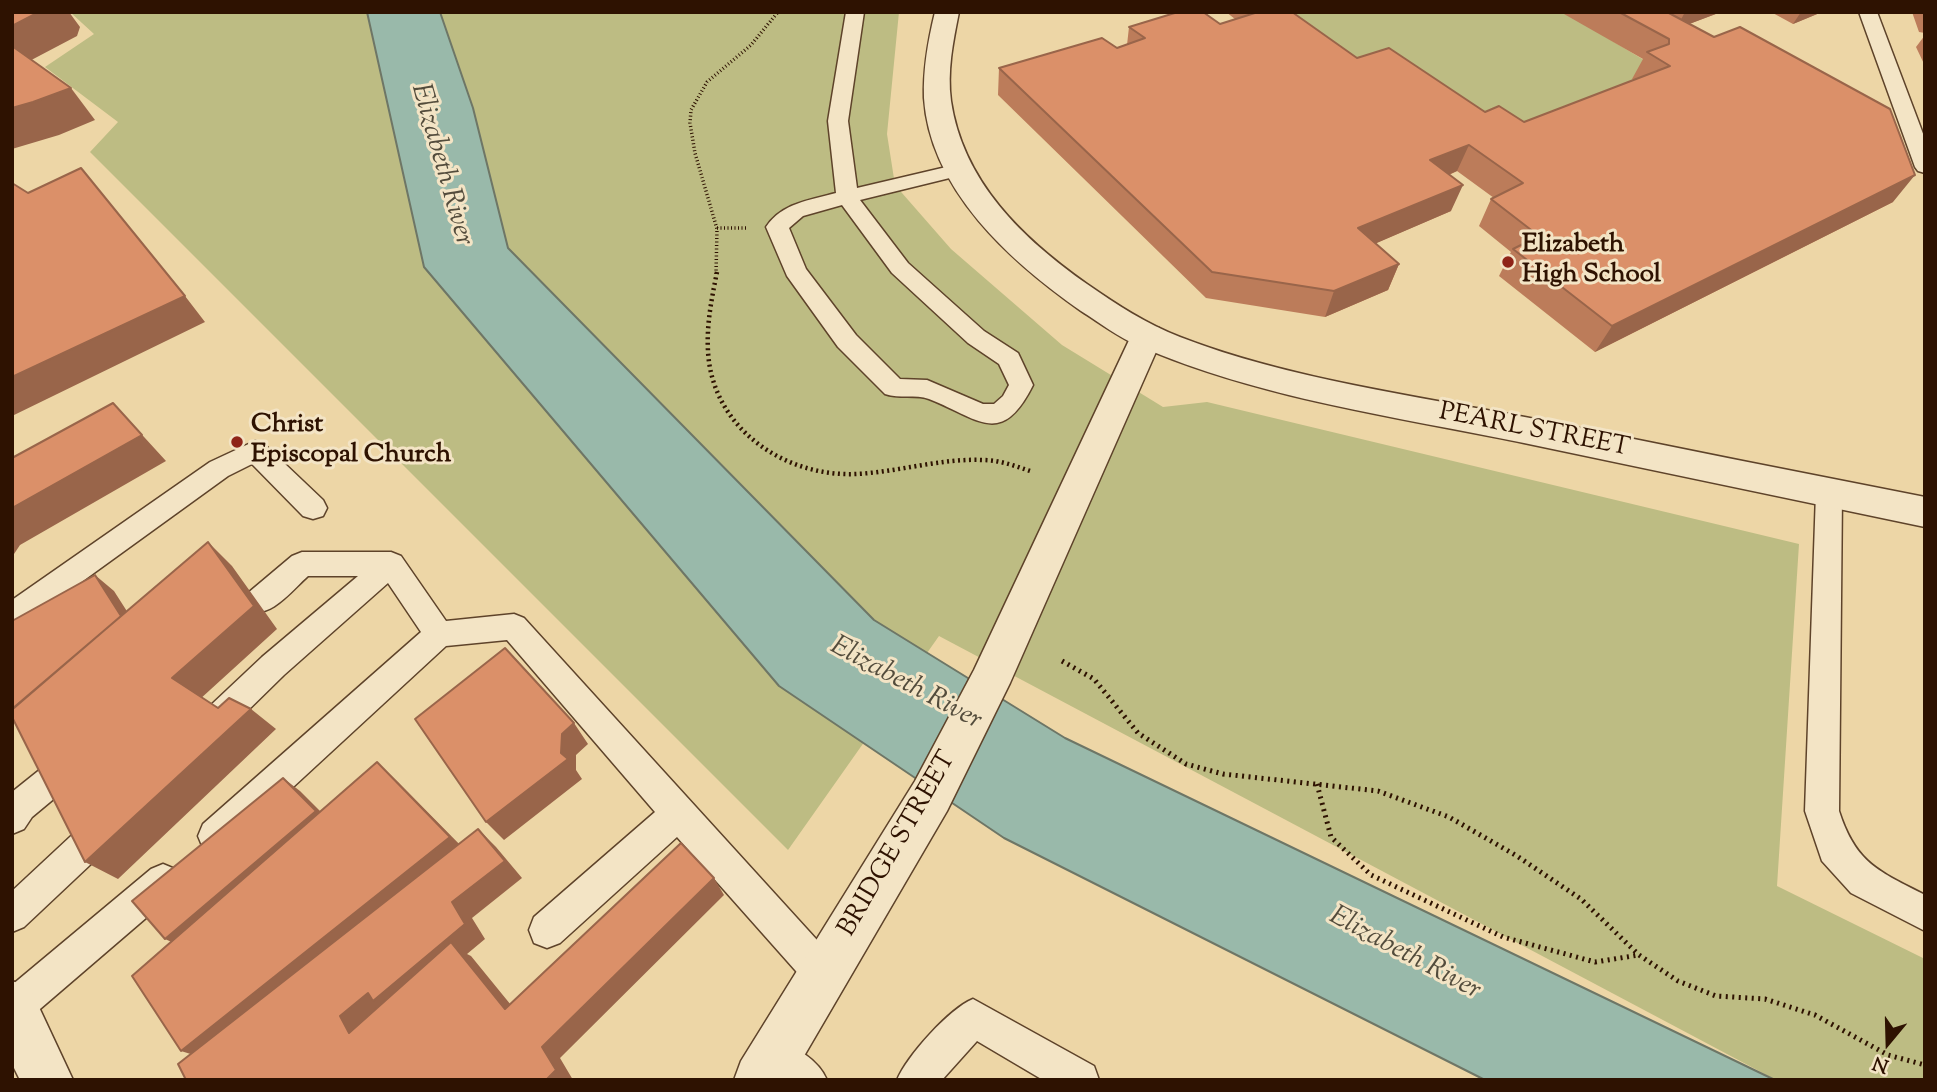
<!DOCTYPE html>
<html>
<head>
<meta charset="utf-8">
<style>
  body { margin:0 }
  #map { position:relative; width:1937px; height:1092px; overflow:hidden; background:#edd6a6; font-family:"Sorts Mill Goudy",serif }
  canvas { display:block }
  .frame { position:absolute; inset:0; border:14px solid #2e1201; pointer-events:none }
  .north { position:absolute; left:1853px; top:1008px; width:70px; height:70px; -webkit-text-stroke:5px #f3e4c5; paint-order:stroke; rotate:199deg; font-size:19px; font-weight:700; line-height:28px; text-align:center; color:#2e1201 }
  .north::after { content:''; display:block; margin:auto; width:24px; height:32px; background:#2e1201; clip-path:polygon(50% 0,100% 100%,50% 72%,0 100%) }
</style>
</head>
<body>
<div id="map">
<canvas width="1937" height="1092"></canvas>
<div class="frame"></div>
<div class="north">N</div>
</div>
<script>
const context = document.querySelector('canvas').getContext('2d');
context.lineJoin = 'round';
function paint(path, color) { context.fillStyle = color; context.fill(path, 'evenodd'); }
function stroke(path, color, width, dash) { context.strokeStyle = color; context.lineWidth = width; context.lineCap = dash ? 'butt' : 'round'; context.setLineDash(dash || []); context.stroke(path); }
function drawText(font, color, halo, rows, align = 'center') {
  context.font = font + ' "Sorts Mill Goudy",serif'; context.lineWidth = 6; context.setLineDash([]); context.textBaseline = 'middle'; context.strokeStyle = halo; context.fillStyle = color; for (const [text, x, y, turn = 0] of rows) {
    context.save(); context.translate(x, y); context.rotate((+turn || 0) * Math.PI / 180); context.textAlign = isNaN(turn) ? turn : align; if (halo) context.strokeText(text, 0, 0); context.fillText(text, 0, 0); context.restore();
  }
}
paint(new Path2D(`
  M70,12H899L887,134L895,185L951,249L1062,345L1163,407L1207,402L1799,544L1777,886L1925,959V1080H1776L939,636L788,850L90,152L118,122L45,67L94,34Z
  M1254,12H1564L1654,66L1655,93L1512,148Z`), '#bdbc83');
const water = new Path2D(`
  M367,12H440L473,108L508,248L874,620L1065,738L1775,1080H1485L1004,838L779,686L424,267Z`);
paint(water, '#99b9aa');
stroke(water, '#6e7666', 2);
const service = new Path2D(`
  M846,12H864L848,121L857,188L959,164L966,166L969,170L966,174L860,200L908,263L984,331L1018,353L1033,385C1001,449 978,418 929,399C915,394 900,399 885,394L838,347L787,276L766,227C782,203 810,200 836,193L828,121ZM842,205L892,273L968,343L999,364L1009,385L1003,396L994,404H983L927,380L900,379L856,335L806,269L789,228L803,216Z
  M1859,12H1877L1925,139V173L1918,171L1915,167Z
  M255,441L264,444L323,500L327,508L323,516L313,519L303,516L252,464L228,476L22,625L12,628V600L210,462Z
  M1829,482L1839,486L1842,493L1839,811C1856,864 1879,871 1925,895V931L1851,893L1822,861L1805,811L1816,493L1819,486Z
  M302,552H391L401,556L446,621L514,614L524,618L837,962L842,975L837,988L824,993L811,988L677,837L560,943L547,948L534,943L529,930L534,917L655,812L507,640L446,646L227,848L215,852L203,848L198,836L203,824L421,632L388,583L284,675L233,725L222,729L211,725L206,715L211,705L262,657L358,576H308C292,590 271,619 248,611L243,602L248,593L292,556Z
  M63,756L74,760L79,771L74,782L32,817L24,829L12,834V792L52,760Z
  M97,819L109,823L114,835L109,847L24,927L12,932V891L85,823Z
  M163,864L175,869L180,881L175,893L26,1021L12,1026V985L151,869Z
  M973,999L1094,1066L1099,1080H1043L977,1041L942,1080H897C907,1056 949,1009 973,999Z
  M774,1038C795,1047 818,1059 827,1080C798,1080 768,1089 755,1057L761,1044Z`);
const minor = new Path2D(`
  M1147,325L1159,328L1163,336L1010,683L947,811L790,1080H734L741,1061L915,781L974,670L1131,336L1135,328Z`);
const tertiary = new Path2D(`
  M935,12H959C953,42 947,71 951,101C963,182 1023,239 1087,284C1116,304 1146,324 1180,337C1288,379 1417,396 1530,418C1662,445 1793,471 1925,497V527C1791,499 1657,471 1524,443C1397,417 1258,398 1139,346C1118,337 1100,323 1081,311C1011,262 930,190 924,98C923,68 928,41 935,12Z
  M12,981L30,988L73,1080H20L12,1064Z`);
stroke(service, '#5e432a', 3);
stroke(minor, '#5e432a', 3);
stroke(tertiary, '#5e432a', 3);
stroke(new Path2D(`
  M717,228H747
  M716,274L717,229L695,153L690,123L691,110L707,82L751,45L778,12`), '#2e1201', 3.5, [1, 2.5]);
stroke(new Path2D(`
  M717,272C711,302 705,331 709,362C719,433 788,477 856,474C898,472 942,458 983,460C1000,460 1015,466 1030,471`), '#2e1201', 4.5, [2, 3.5]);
stroke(new Path2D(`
  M1062,661L1094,679L1138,733L1186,764L1223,774L1378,791L1449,817L1517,856L1581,899L1639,955L1678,981L1716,996L1765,999L1815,1015L1888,1055L1925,1065
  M1317,784L1331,837L1371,875L1503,937L1595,962L1639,955`), '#2e1201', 5, [2, 4.5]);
paint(service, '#f3e4c5');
paint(minor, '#f3e4c5');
paint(tertiary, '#f3e4c5');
paint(new Path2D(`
  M1226,12H1292L1357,58L1485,112L1524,122L1634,80L1632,79L1643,59L1564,14V12H1721L1689,24L1893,202L1595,352L1499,276L1511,252L1479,226L1491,199L1494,198L1457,171L1449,175L1451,211L1376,243L1399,264L1388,290L1325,317L1206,298L998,95L999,68L1117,48L1127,45L1129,27L1220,24L1235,19Z
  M1771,12H1822L1793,24Z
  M1912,12H1925V33L1919,32Z
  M1925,35V66L1916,47Z`), '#bc7c5a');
paint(new Path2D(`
  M39,12H69L80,27L77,36L20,66L12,56V26Z
  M1685,12H1721L1676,29Z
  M1801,12H1822L1793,24Z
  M71,88L95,120L59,135L12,149V108Z
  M1469,145L1457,171L1420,187L1430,160Z
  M1915,175L1893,202L1595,352L1612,326Z
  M1463,185L1451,211L1349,255L1358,228Z
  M1399,264L1388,290L1325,317L1334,291Z
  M185,296L205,322L12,416V377Z
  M113,403L166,461L20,545L12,557V508Z
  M208,542L232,566L277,629L199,700L172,678Z
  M95,575L114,591L146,641L19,718Z
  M251,709L276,729L118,879L85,862Z
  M574,723L588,744L576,755V770L582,779L504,840L486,822L561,753L562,734Z
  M377,762L398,782L469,854L213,1061L181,1051Z
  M283,778L300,791L333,824L187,949L165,939Z
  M478,829L496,847L522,878L472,918L485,939L467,954L471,956L524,1021L349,1033L340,1016L368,993L452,902Z
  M714,878L724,895L560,1058L573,1080H546L542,1047Z`), '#99654a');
const building = new Path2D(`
  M12,12H39L12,26Z
  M1178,12H1203L1220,24L1258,12H1292L1357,58L1389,48L1485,112L1499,106L1524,122L1670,66L1647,52L1669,44V39L1619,12H1667L1714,37L1740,27L1890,109L1915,175L1612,326L1513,249L1539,236L1491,199L1523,183L1469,145L1430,160L1463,185L1358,228L1399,264L1334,291L1212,272L999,68L1102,38L1117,48L1145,38L1129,27Z
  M12,46L71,88L33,102L12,108Z
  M81,168L185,296L12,377V183L28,193Z
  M113,403L142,435L12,508V458Z
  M208,542L254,606L172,678L218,708L229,698L251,709L85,862L12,717V709Z
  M95,575L121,616L14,708L12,705V621Z
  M505,648L574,723L562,734L561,753L568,759L486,822L415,719Z
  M377,762L450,837L181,1051L132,976Z
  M283,778L316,811L165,939L132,901Z
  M478,829L505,861L452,902L465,924L373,1001L368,993L340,1016L349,1033L451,942L505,1009L681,843L714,878L542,1047L556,1070L546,1080H186L178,1064Z`);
paint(building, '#db9069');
stroke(building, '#99654a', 2);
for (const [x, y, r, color] of [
  [1508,262,7,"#8f2418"],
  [237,442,7,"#8f2418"]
]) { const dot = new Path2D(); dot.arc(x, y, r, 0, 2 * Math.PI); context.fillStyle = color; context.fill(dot); stroke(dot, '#f3e4c5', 2.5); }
drawText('bold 26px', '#2e1201', '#f3e4c5', [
  ["Elizabeth",1522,247],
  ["High School",1522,277],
  ["Christ",251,427],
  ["Episcopal Church",251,457]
], 'left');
drawText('26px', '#2e1201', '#f3e4c5', [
  ["PEARL STREET",1534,432,11],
  ["BRIDGE STREET",899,845,-60]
]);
drawText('italic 28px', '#534c3c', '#f3e4c5', [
  ["Elizabeth River",440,165,74],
  ["Elizabeth River",905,685,28],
  ["Elizabeth River",1404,955,28]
]);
</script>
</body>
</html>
